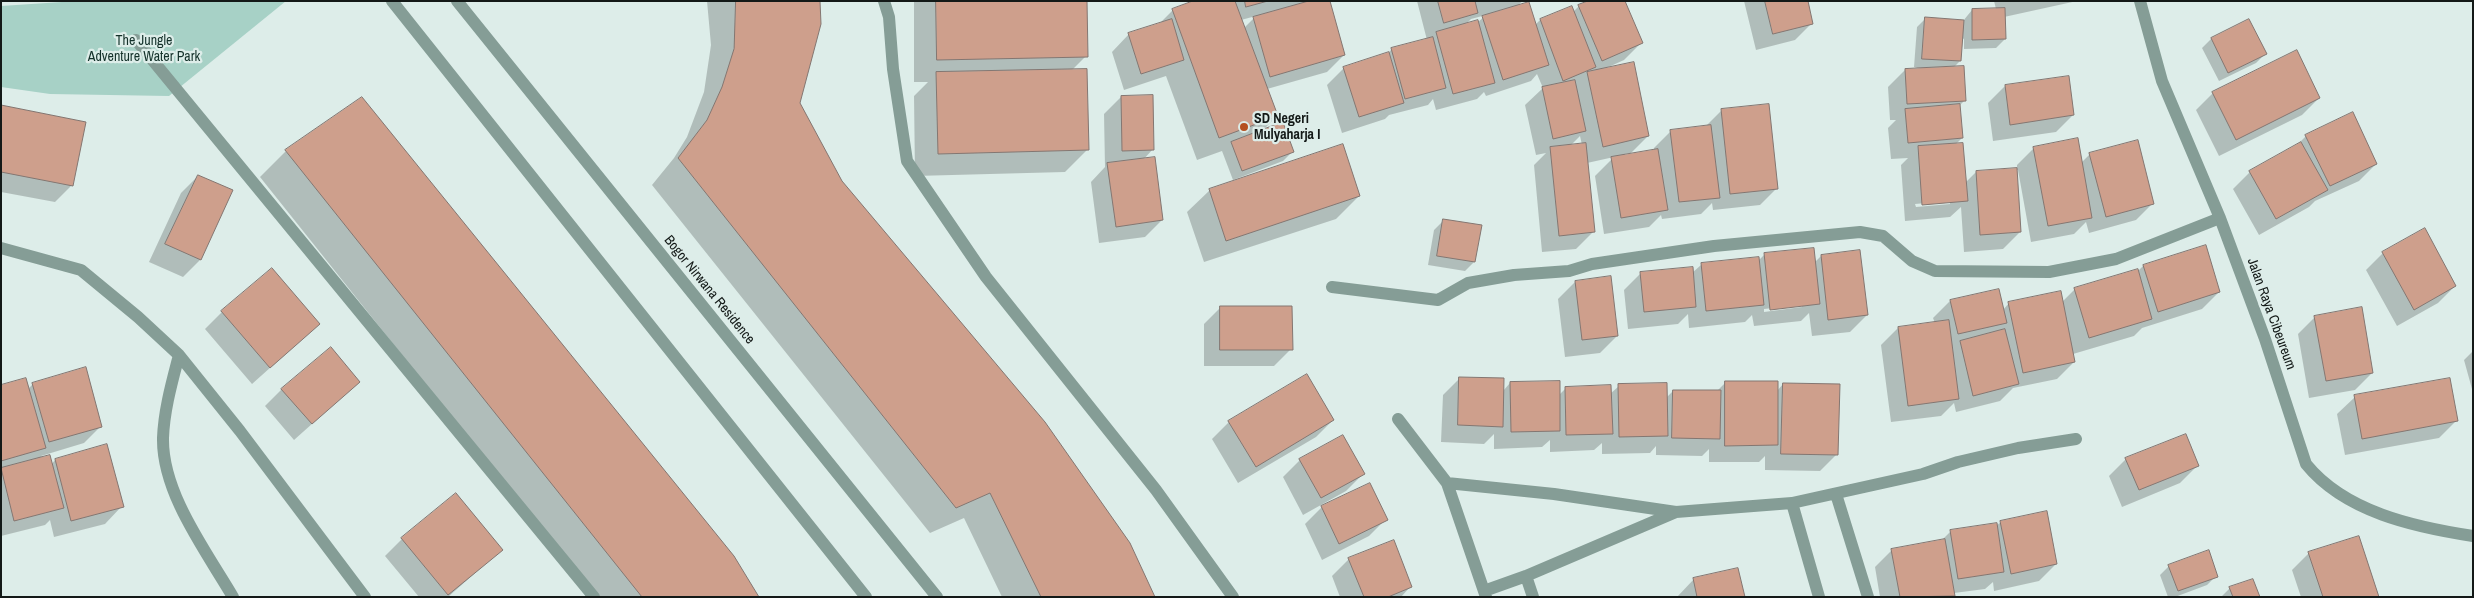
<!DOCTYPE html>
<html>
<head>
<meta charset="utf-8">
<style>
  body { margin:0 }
  #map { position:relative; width:2474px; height:598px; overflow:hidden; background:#ddede9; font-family:"Archivo Narrow",sans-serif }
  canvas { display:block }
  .frame { position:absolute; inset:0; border:2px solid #131917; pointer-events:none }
</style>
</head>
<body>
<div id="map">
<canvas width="2474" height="598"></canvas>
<div class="frame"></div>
</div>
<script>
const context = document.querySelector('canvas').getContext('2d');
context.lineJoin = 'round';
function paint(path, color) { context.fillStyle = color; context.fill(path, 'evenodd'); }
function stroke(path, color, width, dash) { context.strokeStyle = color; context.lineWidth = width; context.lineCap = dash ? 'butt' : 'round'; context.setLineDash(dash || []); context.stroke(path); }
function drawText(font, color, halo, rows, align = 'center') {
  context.font = font + ' "Archivo Narrow",sans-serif'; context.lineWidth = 4.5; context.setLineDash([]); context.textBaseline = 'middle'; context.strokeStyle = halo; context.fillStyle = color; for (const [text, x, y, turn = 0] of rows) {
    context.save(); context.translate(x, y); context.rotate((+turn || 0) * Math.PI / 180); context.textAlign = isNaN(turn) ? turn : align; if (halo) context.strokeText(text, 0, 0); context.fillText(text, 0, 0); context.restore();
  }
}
paint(new Path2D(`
  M77,1H286L169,96L50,94L1,87V6Z`), '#a7d1c6');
paint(new Path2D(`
  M707,1H819L799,103L841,182L1154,597H1002L964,518L930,533L652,185L674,158L687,137L704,92L711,45Z
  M914,1H1086V56L1072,70L1087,150L1065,172L915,176L914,96L928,82H914Z
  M1197,1H1329L1344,55L1327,72L1267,89L1277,116L1261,132L1292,152L1283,161L1233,180L1222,151L1197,160L1166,76L1124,90L1112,52L1129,34L1158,25L1172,11ZM1256,16L1244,28L1241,20Z
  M1417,1H1522L1517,7L1535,25L1540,20L1573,12L1579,6L1641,43L1624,60L1604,69L1648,136L1631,153L1625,154V156L1654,151V148L1671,131L1705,127L1722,110L1777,188L1760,205L1713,210L1712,203L1701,214L1662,219L1661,215L1649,227L1604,234L1595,176L1614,157L1587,163L1593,232L1576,249L1542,252L1534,165L1546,153L1536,155L1525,105L1543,88L1537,74L1531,81L1486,96L1484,92L1477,99L1436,110L1433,99L1428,105L1389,115L1385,119L1342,133L1327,85L1344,68L1387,54L1392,49L1427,40ZM1486,15L1477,23L1464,26L1471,19ZM1580,136L1582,145L1570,146Z
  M1744,1H1807L1812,23L1795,40L1756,50Z
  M1994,1H2077L2004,17L2005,39L1996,48L1964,49V39L1962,38L1960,61L1953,68L1965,100L1959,106L1962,138L1955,145L1965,183L1976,172L2017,169V165L2034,148L2081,163L2090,154L2153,203L2136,220L2089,233L2086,222L2074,234L2031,242L2018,170H2016L2020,232L2003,249L1964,252L1961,207L1950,217L1905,221L1901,165L1908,158L1891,159L1888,128L1896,120H1890L1888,87L1905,70L1921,69L1914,67L1917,27L1926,18L1963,21L1972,10L1996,9ZM1950,201V204L1916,207L1915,204Z
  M2249,21L2265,54L2256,63L2219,81L2202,48L2211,39Z
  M2005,86L2073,115L2056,132L1993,141L1988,103Z
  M2213,93L2319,98L2302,115L2219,156L2196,110Z
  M1121,97L1153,149L1143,160L1162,220L1145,237L1099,243L1091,182L1105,167L1104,114Z
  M1,106L72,185L55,202L1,192Z
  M2306,136L2376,164L2359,181L2315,201L2309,207L2259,235L2233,189L2250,172L2294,148Z
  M286,151L757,597H595L260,177Z
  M198,176L231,191L200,260L183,277L149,262L181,193Z
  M1210,190L1359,196L1336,219L1204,262L1187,212Z
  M1443,221L1474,262L1465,271L1428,265L1434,230Z
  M2383,253L2455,286L2438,303L2397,326L2366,270Z
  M1765,254L1814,263L1821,256L1867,315L1850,332L1812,336L1809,313L1801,321L1754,326L1752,315L1745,322L1689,328L1688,314L1678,324L1628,329L1624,290L1641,273H1692L1701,265L1758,261ZM1802,305V307L1764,312V309Z
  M2143,266L2219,292L2202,309L2142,328L2134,336L2073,354L2074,362L2057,379L2013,388L2000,401L1956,412L1954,403L1941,416L1891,422L1881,345L1898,328L1935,323L1933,318L1950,301L2003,310L2009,303L2062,302L2075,289L2137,272Z
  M1575,282L1617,336L1600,353L1565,357L1558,299Z
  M1221,307L1291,349L1274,366H1204V324Z
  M222,312L319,324L252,384L205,329Z
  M2315,317L2372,373L2355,390L2309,398L2298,334Z
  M2473,351V389H2472L2464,360Z
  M1460,378L1503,391L1510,383L1559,395L1566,388L1610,394L1619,386L1666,398L1673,391L1716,392L1726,382L1777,391L1783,384L1837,454L1820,471L1765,470V456L1759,462H1709V449L1702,456L1656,455V446L1650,453L1602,454V443L1594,450L1550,452V440L1542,447L1494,449V434L1484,444L1441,442L1443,395Z
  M359,382L294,440L265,406L282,389Z
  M33,384L101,426L84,443L41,456L51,465L55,460L122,506L105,524L54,537L50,520L45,525L1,536V386L28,389Z
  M2355,397L2456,421L2439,438L2345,455L2337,414Z
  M1333,420L1316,437L1238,483L1212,439L1229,422Z
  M2126,459L2197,466L2180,483L2122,507L2109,476Z
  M1300,460L1363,474L1346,491L1303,515L1283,477Z
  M1322,507L1386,519L1369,536L1322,560L1305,524Z
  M2001,522L2056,564L2039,581L1994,591L1993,582L1985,589L1954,593L1953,597H1880L1875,567L1892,550L1941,541L1951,531L1996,526Z
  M402,539L501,550L448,597H419L385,556Z
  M2309,553L2377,597H2301L2292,570Z
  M1349,559L1411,586L1401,597H1340L1332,576Z
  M2169,566L2216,576L2207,585L2175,597H2168L2160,575Z
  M1694,579L1743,597H1677Z
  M2230,588L2258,597H2221Z`), '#0003');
const building = new Path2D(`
  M736,1H820L821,24L800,103L842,181L1045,422L1130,543L1155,597H1041L990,493L956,508L678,158L707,120L722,87L734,49Z
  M936,1H1087L1088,57L937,60Z
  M1193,1H1235L1278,116L1219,138L1172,9Z
  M1245,1H1268L1246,7Z
  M1309,1H1330L1345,55L1270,77L1253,17Z
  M1438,1H1475L1478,13L1444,23Z
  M1588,1H1625L1643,43L1602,61L1578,5Z
  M1765,1H1808L1813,24L1773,34Z
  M1529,2L1549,65L1503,80L1482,16Z
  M1572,6L1596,67L1563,81L1540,19Z
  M2005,8L2006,39L1972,40V9Z
  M1925,17L1964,20L1961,61L1922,59Z
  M1172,19L1184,60L1141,74L1128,33Z
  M2249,19L2267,54L2228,73L2211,38Z
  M1478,20L1495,83L1453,94L1436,32Z
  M1433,37L1446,88L1405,99L1391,48Z
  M2297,50L2320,98L2236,140L2212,92Z
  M1389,52L1404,103L1359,117L1343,67Z
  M1634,62L1649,136L1603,147L1587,72Z
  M1964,66L1966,101L1907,104L1905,69Z
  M1087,69L1089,150L938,154L936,72Z
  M2069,76L2074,115L2010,125L2005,85Z
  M1575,80L1586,131L1553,139L1542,87Z
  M1153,95L1154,150L1122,151L1121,96Z
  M362,97L734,556L759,597H642L285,150Z
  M1769,104L1778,189L1730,194L1721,109Z
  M1960,104L1963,138L1908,143L1905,109Z
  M1,105L86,122L73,186L1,172Z
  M2353,112L2377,164L2330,186L2305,135Z
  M1283,122L1294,152L1242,171L1231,142Z
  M1711,125L1720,198L1679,202L1670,130Z
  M2078,138L2092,218L2048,226L2033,147Z
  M2138,140L2154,204L2106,217L2089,153Z
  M2301,142L2328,190L2276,219L2249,171Z
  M1586,143L1595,232L1559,236L1550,147Z
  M1963,143L1968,201L1922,205L1918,146Z
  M1343,144L1360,196L1226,241L1209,189Z
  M1658,149L1668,210L1621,218L1611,157Z
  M1155,157L1163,220L1116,227L1107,163Z
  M2017,168L2021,232L1980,235L1976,171Z
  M198,175L233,190L201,260L165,244Z
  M1443,219L1482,225L1475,262L1437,256Z
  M2425,228L2456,286L2414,310L2382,252Z
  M2206,245L2220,292L2158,312L2143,265Z
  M1814,248L1820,304L1770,310L1764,253Z
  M1860,250L1868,315L1828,320L1821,255Z
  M1759,257L1764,305L1706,311L1701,263Z
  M1693,267L1696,307L1644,312L1640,272Z
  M272,268L320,324L270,368L221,311Z
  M2138,269L2152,319L2089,338L2074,288Z
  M1611,276L1618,336L1582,340L1575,281Z
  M1999,289L2007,323L1958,334L1950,300Z
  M2061,291L2075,362L2023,373L2008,302Z
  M1220,306H1292L1293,350H1220Z
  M2362,307L2373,373L2326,381L2314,316Z
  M1949,320L1959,399L1908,406L1898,327Z
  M2005,329L2019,384L1973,396L1960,341Z
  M331,347L360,382L312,424L281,389Z
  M86,367L102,427L49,442L32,383Z
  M1307,374L1334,420L1256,467L1228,421Z
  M1459,377L1504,378L1503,427L1458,425Z
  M26,378L46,448L1,461V385Z
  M2450,378L2458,421L2362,439L2354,395Z
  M1560,381V431L1511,432L1510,382Z
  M1725,381H1778V445L1725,446Z
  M1667,383L1668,436L1619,437L1618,384Z
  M1783,383L1840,384L1838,455L1781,454Z
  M1611,385L1613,434L1566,435L1565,387Z
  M1673,390H1721L1720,439L1672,438Z
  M2186,434L2199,466L2139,490L2125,458Z
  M1343,435L1365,474L1321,498L1299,459Z
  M107,444L124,507L71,521L55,459Z
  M50,455L64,508L14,521L1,468Z
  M1370,483L1388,520L1339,544L1321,506Z
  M456,493L503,550L448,595L401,538Z
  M2047,511L2057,564L2011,574L2000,521Z
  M1997,523L2004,572L1958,579L1950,530Z
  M2359,536L2379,597H2323L2308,552Z
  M1945,539L1955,596L1900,597L1891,549Z
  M1394,540L1412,587L1388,597H1364L1348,558Z
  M2209,550L2218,577L2178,591L2168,565Z
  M1738,568L1745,597H1697L1693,578Z
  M2253,579L2260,597H2233L2229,587Z`);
paint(building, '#ce9f8c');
stroke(building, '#837671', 1);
stroke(new Path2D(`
  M884,1L889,17L893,69L907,161L986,277L1156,490L1233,597
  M136,40L594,597`), '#859d96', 12);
stroke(new Path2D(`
  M2140,1L2162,81L2220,218L2265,339L2306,464C2345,512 2414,527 2473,536
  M1,248L81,270L138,317L179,355L240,431L365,597
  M1332,287L1438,300L1468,283L1514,275L1569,271L1592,264L1714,246L1860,232L1883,236L1912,261L1935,271L2049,272L2116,259L2220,218
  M179,355C172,382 164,410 163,438C162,493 206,551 233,597
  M1398,419L1447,483L1486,597
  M1447,483L1554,494L1676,512
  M1836,494L1868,597
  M1792,503L1819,597
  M1526,576L1533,597
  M1484,591L1526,576L1676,512L1792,503L1923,474L1958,462L2018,448L2076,439`), '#859d96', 12);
stroke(new Path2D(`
  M392,1L866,597
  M457,1L937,597`), '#859d96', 12);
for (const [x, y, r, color] of [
  [1244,127,5,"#b55020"]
]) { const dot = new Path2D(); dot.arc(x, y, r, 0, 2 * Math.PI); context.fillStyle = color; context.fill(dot); stroke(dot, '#ddede9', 2); }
drawText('14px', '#14312a', '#ddede9', [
  ["The Jungle",144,41],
  ["Adventure Water Park",144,57]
]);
drawText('bold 14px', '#131917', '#ddede9', [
  ["SD Negeri",1254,119],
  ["Mulyaharja I",1254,135]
], 'left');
drawText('14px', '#131917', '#ddede9', [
  ["Bogor Nirwana Residence",709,290,51],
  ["Jalan Raya Cibeureum",2271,314,70]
]);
</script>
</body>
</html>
